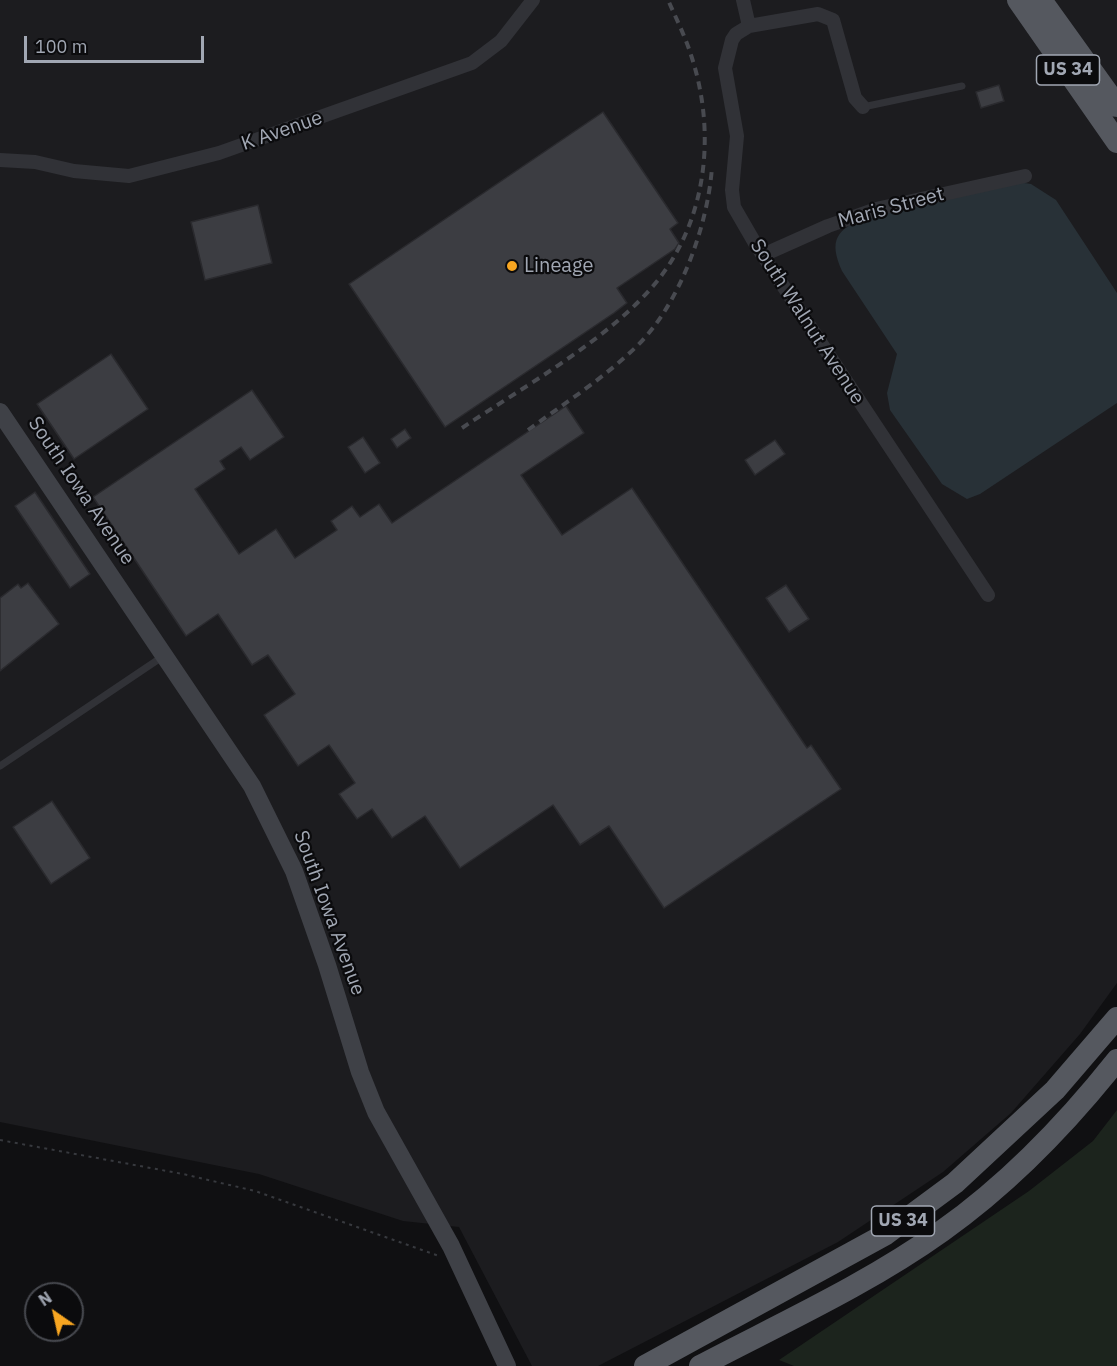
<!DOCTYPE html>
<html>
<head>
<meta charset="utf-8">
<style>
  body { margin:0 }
  #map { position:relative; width:1117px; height:1366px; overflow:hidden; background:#101012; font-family:"IBM Plex Sans",sans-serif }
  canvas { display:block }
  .north { position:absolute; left:24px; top:1282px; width:60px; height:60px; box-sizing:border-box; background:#0b0b0d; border:2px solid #47494f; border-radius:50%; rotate:326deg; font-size:16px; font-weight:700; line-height:24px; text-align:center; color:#a1a7b3 }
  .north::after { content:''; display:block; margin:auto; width:21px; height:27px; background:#f8a621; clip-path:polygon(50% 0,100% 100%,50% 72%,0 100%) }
  .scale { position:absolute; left:24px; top:36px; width:180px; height:27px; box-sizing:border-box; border:3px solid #a1a7b3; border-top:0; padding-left:8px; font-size:18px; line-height:21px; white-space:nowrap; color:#a1a7b3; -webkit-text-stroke:4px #0b0b0d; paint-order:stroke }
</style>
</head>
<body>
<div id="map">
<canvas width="1117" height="1366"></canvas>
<div class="north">N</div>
<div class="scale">100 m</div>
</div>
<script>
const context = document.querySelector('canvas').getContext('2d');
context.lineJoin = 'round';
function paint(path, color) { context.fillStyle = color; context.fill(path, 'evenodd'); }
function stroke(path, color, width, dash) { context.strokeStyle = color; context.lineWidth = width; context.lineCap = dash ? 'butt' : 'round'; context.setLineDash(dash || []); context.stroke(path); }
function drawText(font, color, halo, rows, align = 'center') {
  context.font = font + ' "IBM Plex Sans",sans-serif'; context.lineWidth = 4.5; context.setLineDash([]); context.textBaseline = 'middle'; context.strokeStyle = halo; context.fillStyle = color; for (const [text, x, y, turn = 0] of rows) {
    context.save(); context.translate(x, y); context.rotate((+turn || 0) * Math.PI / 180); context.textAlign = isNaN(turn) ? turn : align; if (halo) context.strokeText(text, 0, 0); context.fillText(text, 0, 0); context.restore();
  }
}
paint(new Path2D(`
  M0,0H1117V983L1080,1034L1011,1113L943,1172L838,1242L598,1366H532L459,1227L403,1221L259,1174L0,1122Z`), '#1c1c1f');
paint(new Path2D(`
  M1117,1110V1366H794L779,1360L1029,1191L1093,1141Z`), '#1c241d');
paint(new Path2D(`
  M1018,182L1031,184L1056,200L1117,293V403L980,494L967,499L942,484L890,410L887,393L897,354L842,271C828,239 837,230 866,217Z`), '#283137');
const building = new Path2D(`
  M999,85L1004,101L981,108L976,92Z
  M603,112L678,223L670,229L679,243L675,249L617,288L627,303L614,313L445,427L349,284Z
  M258,205L272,263L205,280L191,222Z
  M111,354L148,409L74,459L37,404Z
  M252,390L284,437L250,460L241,447L220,461L225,469L195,489L239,554L276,529L295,558L337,530L331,521L352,506L360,517L379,504L392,523L566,406L584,433L521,475L562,535L632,488L807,748L811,745L841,789L664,908L609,826L580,845L553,805L460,868L425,816L392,838L372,809L357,819L339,794L355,783L329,745L298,766L264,715L295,694L268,655L252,665L218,614L186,636L93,497Z
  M405,429L411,438L397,448L391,439Z
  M363,437L380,463L365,473L348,447Z
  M775,440L785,454L755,475L745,460Z
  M35,492L90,574L70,588L15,506Z
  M28,583L59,624L0,671V598L18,584L21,588Z
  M786,585L809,619L789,632L766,598Z
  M52,801L90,858L51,884L13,827Z`);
paint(building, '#3c3d42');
stroke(building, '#2a2a2e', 1.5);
stroke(new Path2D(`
  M0,1140L183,1174L255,1191L439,1256`), '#37393e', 2, [3, 4.5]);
stroke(new Path2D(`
  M863,107L962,86
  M0,766L162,657`), '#313237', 7);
stroke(new Path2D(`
  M743,0L749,26
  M863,107L855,98L833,20L818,14L749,26L736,34L732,40L725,68L737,136L732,190L734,207L756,245L988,595
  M0,160L35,162L74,171L129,176L219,153L472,63L501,41L533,0
  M763,255L828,226L876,209L1025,176`), '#313237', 14);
stroke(new Path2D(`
  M0,412L252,786L294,871L327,965L360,1072L376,1112L451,1246L507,1366`), '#3f4147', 18);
stroke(new Path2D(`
  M1018,0L1117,142
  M1041,0L1117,106
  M645,1366L886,1234L955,1183L1055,1090L1117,1018
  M700,1366C780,1324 868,1284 942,1231C1007,1185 1067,1123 1117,1060`), '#55585f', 22);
stroke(new Path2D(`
  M462,428C523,387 613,337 658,280C708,217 716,130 691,55C685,36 676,18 668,0
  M528,430C565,403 604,378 637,346C680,304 708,225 712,167`), '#484a50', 4, [8, 6]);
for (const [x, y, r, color] of [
  [512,266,6,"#f8a621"]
]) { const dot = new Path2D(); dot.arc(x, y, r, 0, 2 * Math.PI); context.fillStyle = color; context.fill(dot); stroke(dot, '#0b0b0d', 2); }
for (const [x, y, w] of [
  [1068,70,63],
  [903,1221,63]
]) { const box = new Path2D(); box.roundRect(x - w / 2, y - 15, w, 30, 4.5); context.fillStyle = '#0b0b0d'; context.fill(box); stroke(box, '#a1a7b3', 1.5); }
drawText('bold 18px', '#a1a7b3', null, [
  ["US 34",1068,70],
  ["US 34",903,1221]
]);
drawText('20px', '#a1a7b3', '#0b0b0d', [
  ["K Avenue",282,131,-19],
  ["Maris Street",891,208,-15],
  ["South Walnut Avenue",807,322,57],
  ["South Iowa Avenue",81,491,56],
  ["South Iowa Avenue",329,913,70]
]);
drawText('20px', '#a1a7b3', '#0b0b0d', [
  ["Lineage",524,266]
], 'left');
</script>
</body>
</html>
